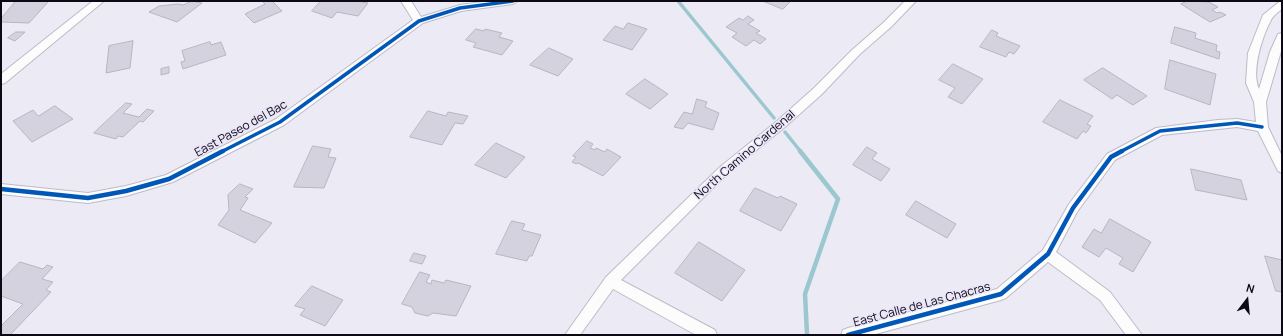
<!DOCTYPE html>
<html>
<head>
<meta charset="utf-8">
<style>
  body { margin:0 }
  #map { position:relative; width:1283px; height:336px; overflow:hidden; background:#eceaf4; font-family:Manrope,sans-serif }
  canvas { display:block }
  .frame { position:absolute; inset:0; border:2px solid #0c0914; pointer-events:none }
  .north { position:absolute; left:1227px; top:280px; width:40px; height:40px; -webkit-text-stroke:3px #eae5f9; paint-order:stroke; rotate:16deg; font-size:11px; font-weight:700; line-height:16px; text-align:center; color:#0c0914 }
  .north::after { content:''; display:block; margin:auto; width:14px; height:18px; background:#0c0914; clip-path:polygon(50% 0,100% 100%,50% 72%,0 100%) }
</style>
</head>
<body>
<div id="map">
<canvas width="1283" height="336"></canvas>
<div class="frame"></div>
<div class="north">N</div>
</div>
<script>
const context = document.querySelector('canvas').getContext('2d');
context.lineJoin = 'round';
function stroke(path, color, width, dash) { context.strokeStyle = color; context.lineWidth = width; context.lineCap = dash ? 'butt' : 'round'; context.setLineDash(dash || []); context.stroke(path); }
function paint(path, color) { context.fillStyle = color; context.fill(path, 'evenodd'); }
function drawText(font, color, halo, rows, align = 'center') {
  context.font = font + ' Manrope,sans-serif'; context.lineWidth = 3; context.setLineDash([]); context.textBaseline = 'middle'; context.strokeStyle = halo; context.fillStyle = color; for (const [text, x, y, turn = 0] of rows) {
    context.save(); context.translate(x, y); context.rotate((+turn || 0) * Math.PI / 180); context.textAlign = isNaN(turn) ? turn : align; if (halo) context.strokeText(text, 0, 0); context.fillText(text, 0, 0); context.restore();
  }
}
stroke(new Path2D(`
  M678,1L774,118
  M785,132L801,152`), '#9bc8ce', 3.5);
stroke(new Path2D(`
  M800,151L838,199L805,294L807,334`), '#9bc8ce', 4.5);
const building = new Path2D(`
  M16,1H49L29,23L1,22V19Z
  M192,1L202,3L177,22L149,12L159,6L178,4L183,5Z
  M265,1H272L282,11L254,23L245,14L265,4L263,2Z
  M321,1H357L368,3L358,16L337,12L332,18L312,11Z
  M763,1H791L783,9Z
  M1188,1L1209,2L1218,7L1212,10L1217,13L1220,12L1226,15L1210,22L1181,4Z
  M748,16L754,20L748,24L760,31L756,33L766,39L760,44L754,40L746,46L732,37L737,33L726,27L739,18L743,20Z
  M628,23L647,29L632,50L603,40L615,26L623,29Z
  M1175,27L1196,33L1195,38L1217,45L1216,51L1220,52L1219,59L1171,43Z
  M476,29L484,31L485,29L502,33L499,37L513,41L502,55L473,47L476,43L466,40Z
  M992,30L998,33L996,36L1020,46L1014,54L1009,52L1006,57L980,47Z
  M16,32H25L15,41L8,38Z
  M133,41L130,68L106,73L109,46Z
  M210,42L211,45L221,42L226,55L183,69L181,62L185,61L182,51Z
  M549,48L573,59L558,76L530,65Z
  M1170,60L1216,74L1210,105L1165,89Z
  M953,64L983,79L962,104L948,97L955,88L939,80Z
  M169,67V73L161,75V69Z
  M1103,68L1147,96L1133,105L1117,95L1112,99L1084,80Z
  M645,79L668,94L650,109L626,94Z
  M697,99L707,102L705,107L719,113L713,130L688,123L683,129L674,127L684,112L692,114Z
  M1060,100L1093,116L1087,124L1091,126L1086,133L1083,131L1077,139L1043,122Z
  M126,103L132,104L123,113L139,117L147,109L154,111L143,122L140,121L123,137L118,136L116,139L94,133Z
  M55,106L73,119L32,142L13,121L33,110L38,116Z
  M428,111L446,116L448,112L468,116L463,124L455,123L442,145L410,137Z
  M587,141L593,144L590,148L595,150L596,148L605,152L607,149L621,157L603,176L578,163L576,164L572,162L576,157L573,156Z
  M496,143L525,157L506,178L475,165Z
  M313,146L331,149L328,157L336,158L324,188L294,187Z
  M867,147L877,153L872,159L890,169L881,181L853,165Z
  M1191,169L1241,180L1247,200L1196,190Z
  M240,184L253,189L245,197L248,198L240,210L272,223L255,243L218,225L229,210L228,195Z
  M755,188L778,198L780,196L797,204L781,231L740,211Z
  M916,201L956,224L947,238L906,215Z
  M1110,219L1151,242L1133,272L1119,264L1123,258L1106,248L1099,257L1082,247L1094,229L1101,233Z
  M512,221L525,224L522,230L541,235L532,256H529L527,261L496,254Z
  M699,242L745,270L722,301L675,273Z
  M414,253L426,256L422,264L410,261Z
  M1265,256L1282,260V292L1276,291Z
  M20,262L43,269L47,265L53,267L42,279L53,282L46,290L51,292L10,335H1V326L23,304L1,296V281Z
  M420,272L430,275L426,282L431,284L432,280L444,283L446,280L471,286L456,316L433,313L428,316L415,313L412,307L402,304Z
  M312,286L343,300L325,326L300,315L305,309L295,306Z`);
paint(building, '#d5d2e0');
stroke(building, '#b8b5c0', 1);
const minor = new Path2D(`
  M93,1H104L5,83L1,84V74Z
  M401,1H411L421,17L460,5L490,1H518L513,4L461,11L423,23L284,125L173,182L126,196L88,203L1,194V184L88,193L126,186L166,175L276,119L413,20Z
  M905,1H916L891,27L860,54L822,94L785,127L728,173L621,280L715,330L717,335H696L613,289L580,335H565L606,277L720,167L777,121L814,88L852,50L883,23Z
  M1282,1V9C1278,12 1273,16 1271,20C1262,37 1251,71 1259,89L1270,52L1278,34L1282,33V48L1266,102L1268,127L1282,156V173L1278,171L1258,131L1237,127L1162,135L1115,160L1077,212L1056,252L1110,292L1142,335H1126L1100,300L1048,262L1006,298L1001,300L872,335H841L843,330L848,328L997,289L1043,250L1069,204L1107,154L1156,128L1218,120L1237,119L1256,122L1254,102L1246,83L1248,53L1263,15L1279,2Z`);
stroke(minor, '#bebbc6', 2);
paint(minor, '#fcfcfd');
stroke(new Path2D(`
  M221,152L280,122L419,21L460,8L513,1
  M1120,152L1160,131L1237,123L1262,127`), '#0057b8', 3.5);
stroke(new Path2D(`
  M1,189L88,198L126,191L169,179L223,151
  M848,335L1001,294L1048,254L1073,208L1111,157L1122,151`), '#0057b8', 4.5);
drawText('12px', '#0c0914', '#eae5f9', [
  ["East Paseo del Bac",241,129,-29],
  ["North Camino Cardenal",745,155,-41],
  ["East Calle de Las Chacras",922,305,-15]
]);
</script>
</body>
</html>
